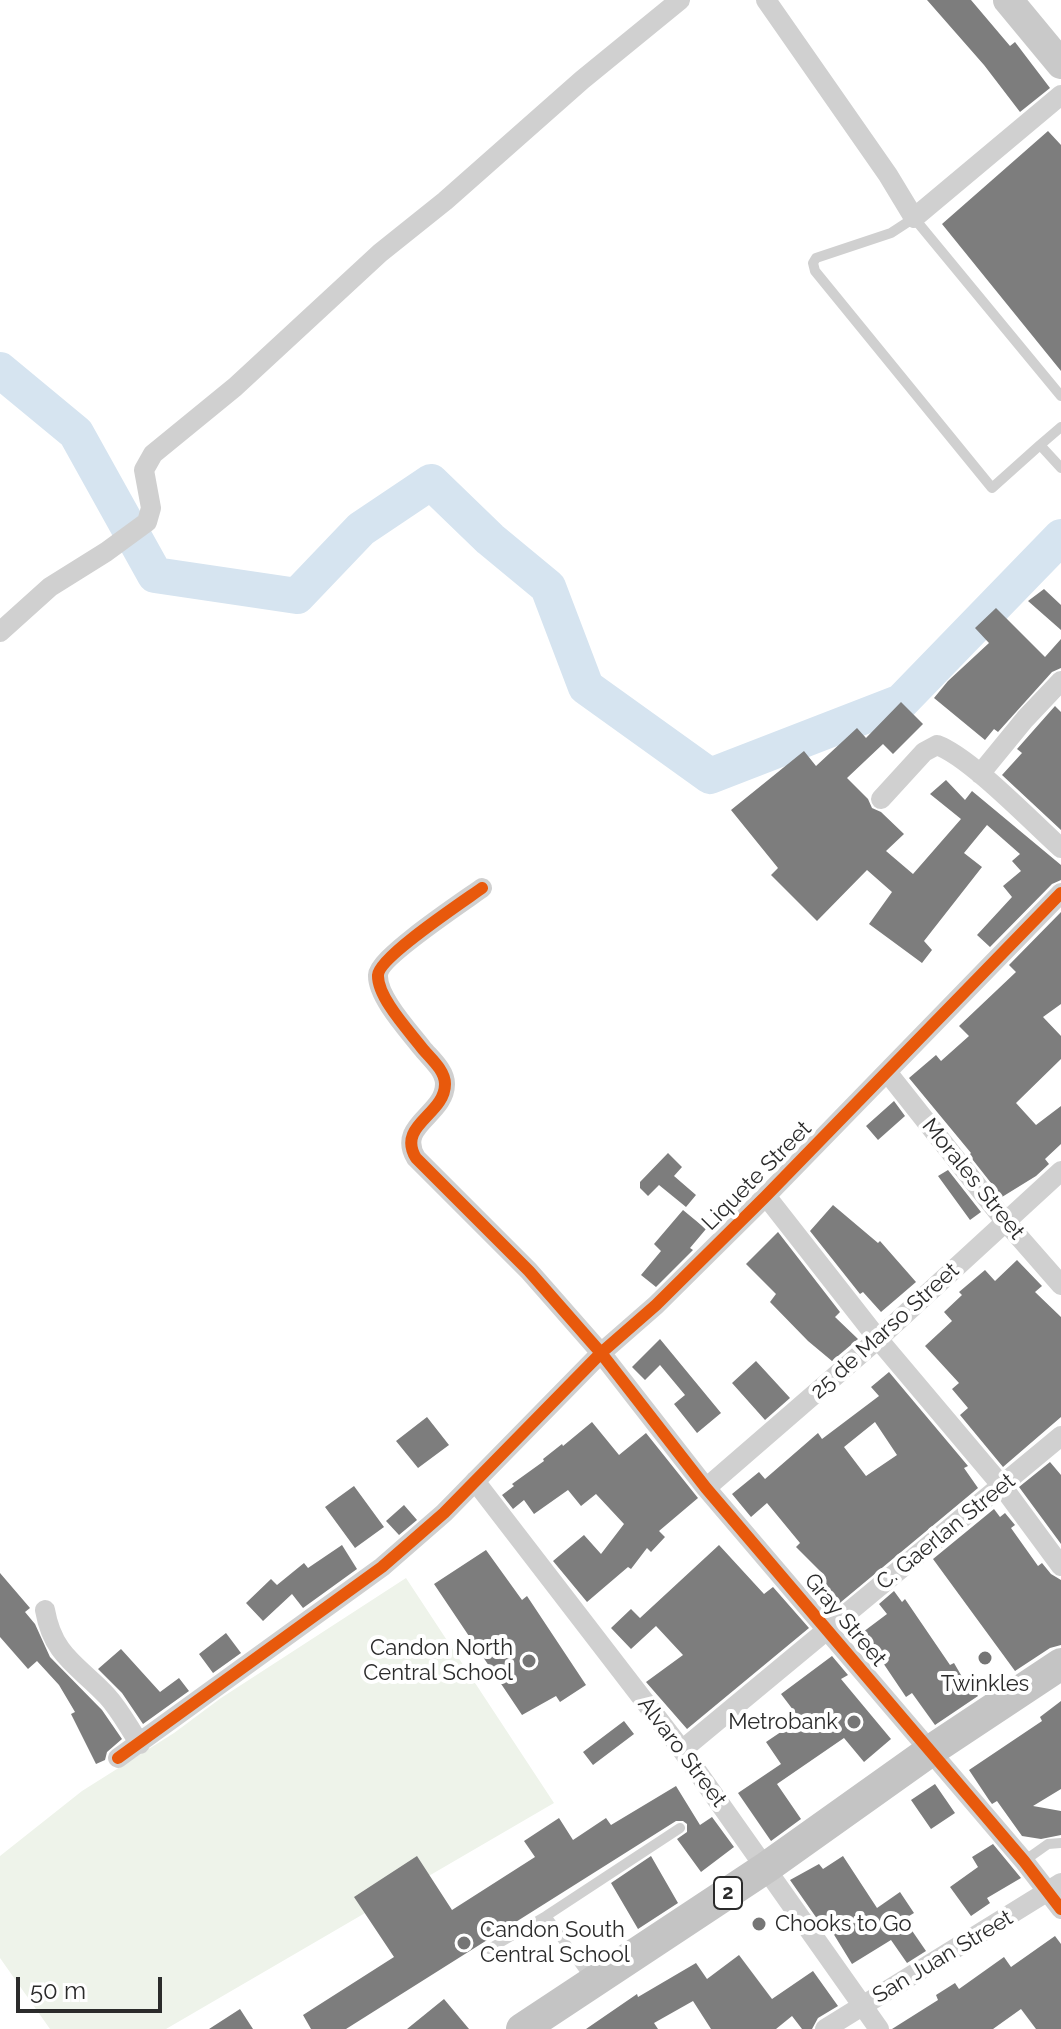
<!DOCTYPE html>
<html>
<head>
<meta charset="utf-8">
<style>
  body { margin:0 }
  #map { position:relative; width:1061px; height:2029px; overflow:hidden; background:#fff; font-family:Raleway,sans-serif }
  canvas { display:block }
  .scale { position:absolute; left:16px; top:1977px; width:146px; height:36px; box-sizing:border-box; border:4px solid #2b2b2b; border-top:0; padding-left:10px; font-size:24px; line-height:28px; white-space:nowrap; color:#2b2b2b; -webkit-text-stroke:6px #fff; paint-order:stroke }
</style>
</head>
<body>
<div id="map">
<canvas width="1061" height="2029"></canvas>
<div class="scale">50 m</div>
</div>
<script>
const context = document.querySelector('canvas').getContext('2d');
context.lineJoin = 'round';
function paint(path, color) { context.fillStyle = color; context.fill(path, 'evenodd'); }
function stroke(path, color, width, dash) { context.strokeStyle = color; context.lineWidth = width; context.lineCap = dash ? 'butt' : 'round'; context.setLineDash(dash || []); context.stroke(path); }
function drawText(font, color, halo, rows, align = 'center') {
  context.font = font + ' Raleway,sans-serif'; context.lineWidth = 8; context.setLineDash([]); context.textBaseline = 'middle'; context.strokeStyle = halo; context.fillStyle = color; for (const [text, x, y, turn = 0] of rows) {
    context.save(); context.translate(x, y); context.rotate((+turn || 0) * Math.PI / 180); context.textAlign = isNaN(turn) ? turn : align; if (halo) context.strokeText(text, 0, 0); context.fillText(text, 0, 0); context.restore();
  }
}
paint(new Path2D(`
  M406,1578L554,1803L166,2029H50L0,1958V1856L82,1791L174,1733L221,1698Z`), '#eef3ea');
stroke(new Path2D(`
  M0,370L76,433L155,575L297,596L361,529L431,482L490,539L548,587L586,687L710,776L901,702L1061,537`), '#d6e4f0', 36);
paint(new Path2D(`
  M927,0H971L1010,46L1015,42L1050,88L1020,112L984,65Z
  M1048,131L1061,145V371L942,224Z
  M1044,589L1061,605V630L1028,601Z
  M996,608L1045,657L1061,639V668L1052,672L998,732L994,729L985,740L934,698L948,681L989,643L975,628Z
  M901,702L923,724L893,754L883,744L847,778L868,799L872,808L881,812L904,834L886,851L913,874L961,819L930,794L946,780L965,800L972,791L1061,865V880L1052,884L990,947L977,935L1012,897L1003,886L1021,871L1012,861L1020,854L987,825L964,853L982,867L924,941L932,950L922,963L869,924L892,892L867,870L817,921L771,875L778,868L731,810L804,751L816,766L857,728L866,738Z
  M1055,706L1061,712V830L1002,775L1022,753L1017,749Z
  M1061,912V1004L1043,1017L1061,1036V1059L1016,1103L1036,1125L1061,1106V1144L1045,1159L1049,1164L1036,1176L1002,1197L969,1155L971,1153L909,1078L936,1055L941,1061L969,1036L959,1026L1016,972L1009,965Z
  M894,1101L905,1116L878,1140L866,1126Z
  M668,1153L682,1167L674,1176L696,1195L686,1207L659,1185L648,1196L640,1188V1182Z
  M948,1170L981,1212L970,1220L938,1176Z
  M833,1205L878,1243L880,1241L916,1282L881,1312L863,1292L860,1294L810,1231Z
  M683,1210L706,1229L690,1248L693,1250L656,1287L641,1275L661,1251L654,1244Z
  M778,1232L840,1312L835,1317L858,1339L832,1361L808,1341L770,1302L776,1294L746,1264Z
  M1017,1260L1042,1286L1035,1292L1061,1317V1417L1003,1467L960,1415L968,1408L952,1389L959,1383L925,1346L952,1321L944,1312L962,1295L959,1292L985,1270L995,1281Z
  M660,1339L721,1413L697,1433L674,1404L685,1395L660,1365L645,1380L632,1367Z
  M756,1361L790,1398L765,1420L732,1383Z
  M889,1372L968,1466L964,1468L978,1488L835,1607L828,1600L833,1594L819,1580L824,1575L796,1547L800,1543L767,1503L751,1517L732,1494L759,1472L765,1479L818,1433L822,1439L879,1396L871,1387ZM875,1422L897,1455L866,1476L844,1447Z
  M427,1417L449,1445L418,1468L396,1441Z
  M592,1422L619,1455L646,1433L698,1498L659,1531L665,1537L651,1552L647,1548L631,1569L628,1567L587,1602L553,1561L584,1535L601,1554L624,1524L596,1494L581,1506L568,1490L534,1514L524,1500L513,1509L502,1495L514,1486L512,1484L544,1461L543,1459L562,1444L563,1446Z
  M1050,1462L1061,1475V1544L1019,1487Z
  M354,1486L384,1527L355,1548L325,1507Z
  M404,1505L417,1520L399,1535L386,1521Z
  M994,1509L1000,1517L1005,1513L1015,1525L1011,1528L1038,1566L1042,1563L1051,1574L1061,1580V1645L1050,1648L1015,1671L933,1559Z
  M342,1545L357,1569L303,1608L292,1594L263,1621L246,1603L271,1579L277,1585L304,1563L308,1568Z
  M719,1545L764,1594L773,1587L809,1628L687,1729L646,1682L683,1655L656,1626L631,1649L611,1628L631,1609L640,1618Z
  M486,1550L522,1600L527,1596L586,1685L560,1702L556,1696L522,1715L434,1584Z
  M0,1573L30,1608L25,1612L35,1624L50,1657L102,1710L122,1739L107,1752L105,1760L96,1764L71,1714L75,1712L59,1685L37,1661L28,1669L0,1637Z
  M894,1591L902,1602L905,1599L950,1665L954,1663L968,1687L971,1686L978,1696L935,1725L912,1693L906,1697L873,1648L870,1650L859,1635L887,1614L879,1604Z
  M226,1633L241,1653L213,1673L199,1654Z
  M121,1649L160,1692L179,1678L189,1691L143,1724L122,1693L98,1669Z
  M832,1656L848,1675L841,1679L891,1739L864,1762L844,1738L777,1784L801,1819L771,1841L738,1793L781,1764L766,1742L800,1719L781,1694Z
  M1061,1701V1789L1033,1806L1061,1811V1835L1041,1839L1022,1836L997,1801L992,1804L989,1800L969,1770L1042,1721L1040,1717Z
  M624,1721L634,1734L593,1765L583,1752Z
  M935,1784L955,1813L931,1829L911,1800Z
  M676,1786L700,1825L712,1817L734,1847L701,1872L677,1839L687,1832V1824L683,1821H676L346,2029H311L303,2015L394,1957L354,1897L417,1856L452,1910L535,1857L524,1841L559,1818L573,1840L606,1818L611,1825Z
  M993,1844L1021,1878L987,1898L990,1903L971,1916L950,1887L978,1867L972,1857Z
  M651,1856L678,1903L638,1929L611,1883Z
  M843,1856L877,1908L900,1892L914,1913L904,1919L926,1951L907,1963L891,1940L852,1964L825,1920L820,1923L790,1880L819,1864L823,1869Z
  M1055,1936L1061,1944V2029H1036L1021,2009L993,2029H892L938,2000L936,1995L955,1983L959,1989L1004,1957L1011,1967Z
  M739,1955L772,1999L813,1971L838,2006L818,2018L812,2029H802L792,2016L776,2029H711L693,2001L654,2023L658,2029H586L637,1994L638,1997L696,1963L707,1979Z
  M444,1999L469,2029H407Z
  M240,2009L253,2029H209Z`), '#7d7d7d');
stroke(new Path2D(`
  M1061,427L1040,445L1061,468
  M1040,445L992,488L815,271L813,263L816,258L891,233L914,218L1061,396
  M1024,1861L1048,1844L1061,1843
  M546,1916L590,1978
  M489,1949L546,1916L680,1828`), '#d0d0d0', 10);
stroke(new Path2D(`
  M766,0L888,175L914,218L1061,95
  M0,632L50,587L106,552L147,522L151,508L144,470L153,454L235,387L380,253L445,201L582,80L680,0
  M980,774L1025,719L1061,681
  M881,799L924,752L937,745C970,757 1032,822 1061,848
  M482,888C464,901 379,957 378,975C377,997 409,1031 422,1048C430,1058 445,1070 445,1084C445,1115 396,1125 416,1158L529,1271L601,1353L706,1488L1024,1861L1061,1909
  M887,1072L1005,1221L1061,1285
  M766,1196L878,1339L1002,1486L1061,1566
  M475,1481L682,1750L879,2029
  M706,1488L878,1339L1061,1171
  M45,1610C53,1656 78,1665 107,1696C120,1710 129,1728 140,1744
  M682,1750L1061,1436
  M118,1758L382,1567L444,1513L601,1353L656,1305L766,1196L1061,893
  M825,2029L1061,1883`), '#d0d0d0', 20);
stroke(new Path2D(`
  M1008,0L1061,64`), '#c9c9c9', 30);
stroke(new Path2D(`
  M522,2029L767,1867L930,1751L1061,1664`), '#c4c4c4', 32);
stroke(new Path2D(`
  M482,888C464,901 379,957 378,975C377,997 409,1031 422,1048C430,1058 445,1070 445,1084C445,1115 396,1125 416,1158L529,1271L601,1353L706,1488L1024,1861L1061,1909
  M118,1758L382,1567L444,1513L601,1353L656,1305L766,1196L1061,893`), '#e8590c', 12);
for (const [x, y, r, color] of [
  [985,1658,8,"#757575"],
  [529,1661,8,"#757575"],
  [854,1722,8,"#757575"],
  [759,1924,8,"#757575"],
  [464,1943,8,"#757575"]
]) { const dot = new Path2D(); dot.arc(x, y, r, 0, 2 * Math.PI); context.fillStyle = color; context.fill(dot); stroke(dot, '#fff', 3); }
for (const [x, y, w] of [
  [728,1893,28]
]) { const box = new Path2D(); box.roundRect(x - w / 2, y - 16, w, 32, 6); context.fillStyle = '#fff'; context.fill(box); stroke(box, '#2b2b2b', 2); }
drawText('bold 20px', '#2b2b2b', null, [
  ["2",728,1893]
]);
drawText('22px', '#2b2b2b', '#fff', [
  ["Liquete Street",757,1176,-45],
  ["Morales Street",973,1179,51],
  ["25 de Marso Street",885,1331,-42],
  ["C. Gaerlan Street",946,1532,-39],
  ["Gray Street",845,1620,50],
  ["Alvaro Street",682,1752,53],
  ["San Juan Street",943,1957,-31]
]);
drawText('22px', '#2b2b2b', '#fff', [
  ["Candon North",513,1648],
  ["Central School",513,1673],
  ["Twinkles",985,1684,"center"],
  ["Metrobank",838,1722],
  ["Chooks to Go",775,1924,"left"],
  ["Candon South",480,1930,"left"],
  ["Central School",480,1955,"left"]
], 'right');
</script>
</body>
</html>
